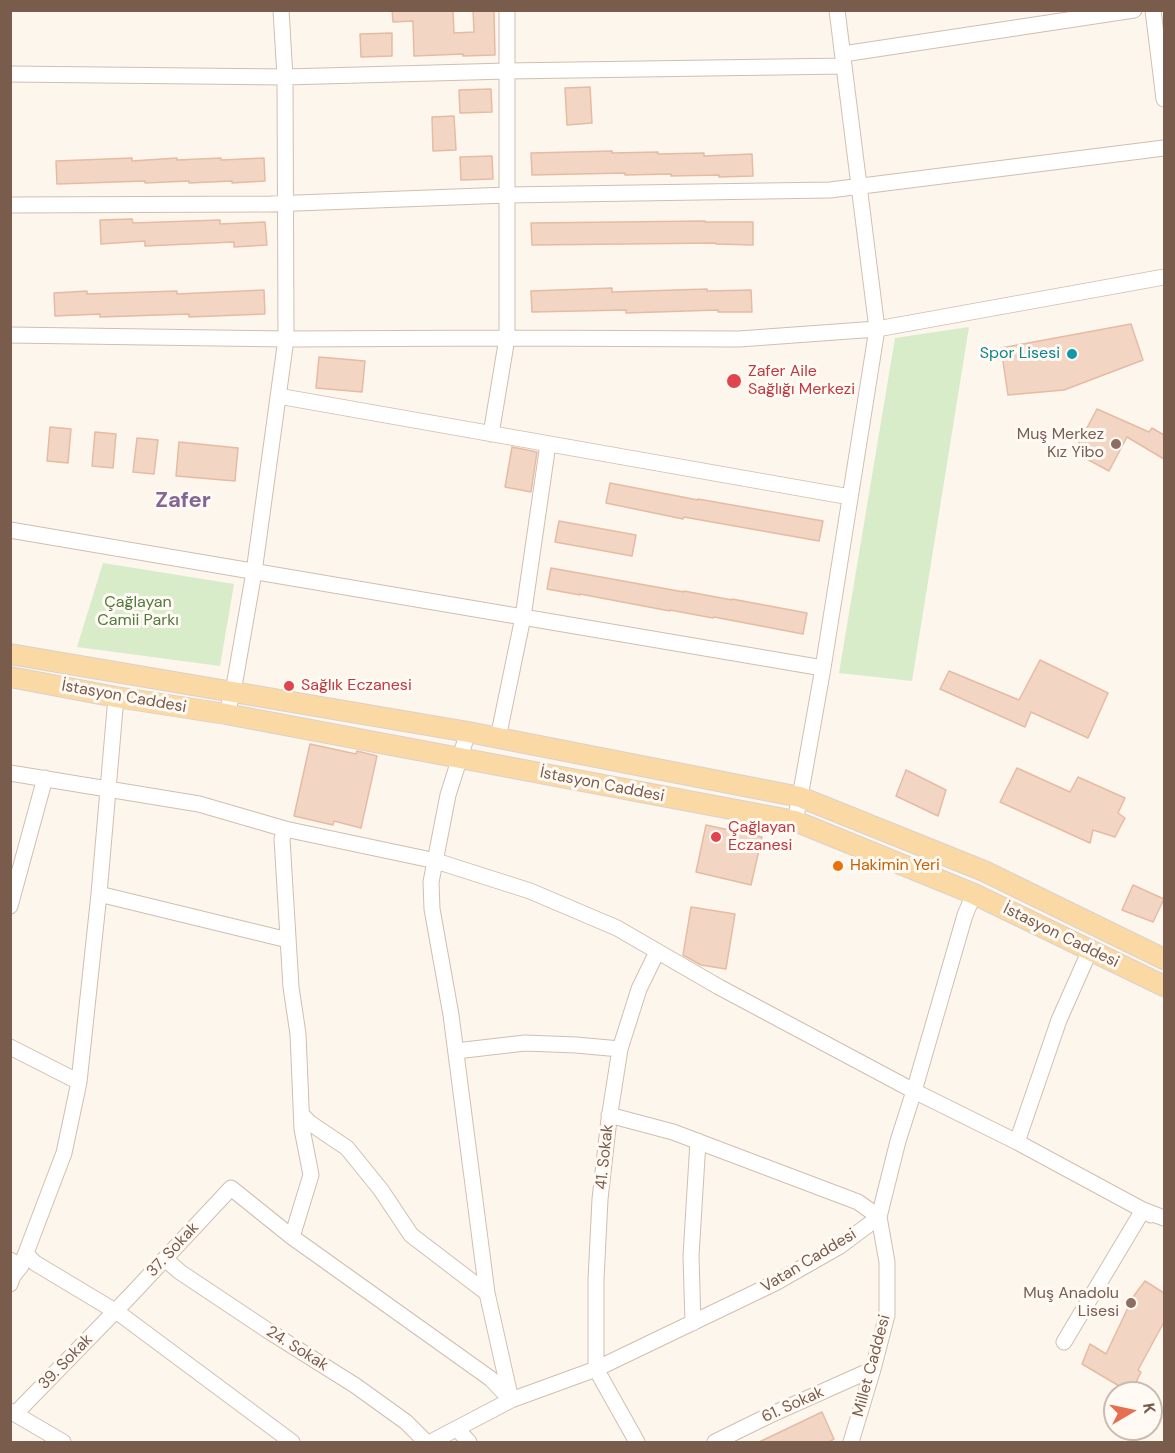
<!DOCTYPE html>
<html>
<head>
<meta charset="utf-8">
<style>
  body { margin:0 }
  #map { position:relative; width:1175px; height:1453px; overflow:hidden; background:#fdf6ec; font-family:"DM Sans",sans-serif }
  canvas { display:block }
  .frame { position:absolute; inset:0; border:12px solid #7a5c4d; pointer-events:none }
  .north { position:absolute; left:1103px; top:1381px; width:60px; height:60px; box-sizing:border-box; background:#fffaf3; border:2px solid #cabbb1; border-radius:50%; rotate:81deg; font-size:16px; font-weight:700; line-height:24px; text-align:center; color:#7a5c4d }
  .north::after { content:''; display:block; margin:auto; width:21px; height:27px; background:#e76f51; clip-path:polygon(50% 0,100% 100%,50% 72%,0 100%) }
</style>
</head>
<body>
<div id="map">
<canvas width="1175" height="1453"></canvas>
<div class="frame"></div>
<div class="north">K</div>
</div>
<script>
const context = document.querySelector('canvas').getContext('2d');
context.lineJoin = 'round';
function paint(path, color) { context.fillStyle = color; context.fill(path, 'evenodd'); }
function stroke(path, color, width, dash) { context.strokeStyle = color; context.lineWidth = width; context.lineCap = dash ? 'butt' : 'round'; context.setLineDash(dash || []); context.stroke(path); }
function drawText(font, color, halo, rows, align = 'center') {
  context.font = font + ' "DM Sans",sans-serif'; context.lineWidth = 6; context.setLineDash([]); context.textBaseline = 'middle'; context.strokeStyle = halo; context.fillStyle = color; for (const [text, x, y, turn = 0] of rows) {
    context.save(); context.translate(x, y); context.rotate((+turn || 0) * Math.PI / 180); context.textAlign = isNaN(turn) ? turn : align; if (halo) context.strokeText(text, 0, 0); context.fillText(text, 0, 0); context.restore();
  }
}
paint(new Path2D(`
  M969,327L912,681L839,673L895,338Z
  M103,563L234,584L220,666L77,647Z`), '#d8ecc9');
const building = new Path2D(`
  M392,10H453L454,33L474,32L473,10H494L495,55L463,56V54L414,56L413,21L393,22Z
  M392,33V56L361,57L360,34Z
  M590,87L592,123L567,125L565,88Z
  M491,89L492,112L460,113L459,90Z
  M454,116L456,150L433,151L432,117Z
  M612,151V153L658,152V154L704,153V156L752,154L753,176L719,177V175L671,176V174L625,175V173L532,175L531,153Z
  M492,156L493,179L461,180L460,157Z
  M132,158V161L177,158V160L221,158V160L264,158L265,181L232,183V181L189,183V181L145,183V181L57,184L56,161Z
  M132,219L133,223L220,220V224L265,222L267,245L234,247V242L145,246V241L101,244L100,220Z
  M705,221V222H753V245L716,244V243L532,245L531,223Z
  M612,288V292L707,289V291L751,290L752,312H718V310L626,313V310L532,312L531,291Z
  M264,290L265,314L189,317V314L100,317V314L55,316L54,293L87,291V294L177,291V294Z
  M1131,324L1143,360L1064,390L1008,395L1001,348Z
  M319,357L365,361L362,392L316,388Z
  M1097,409L1149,432L1152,428L1164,435V459L1127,437L1109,471L1074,452Z
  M50,427L71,429L68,463L47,461Z
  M95,432L116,434L113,468L92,466Z
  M137,438L158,440L154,474L133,472Z
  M179,442L238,448L235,481L176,476Z
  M512,447L537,452L531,492L505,487Z
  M610,483L698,500V499L823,521L819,541L684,517L683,519L606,503Z
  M559,521L636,535L632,556L555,542Z
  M551,568L684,592V591L732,600V599L807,613L803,634L714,617L713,618L670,610V611L580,594V595L547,589Z
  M1040,660L1108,693L1088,738L1031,712L1025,727L940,689L949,671L1019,700Z
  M310,744L356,754L357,751L377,756L361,828L334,821L333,825L294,816Z
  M1017,768L1070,792L1078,777L1125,798L1118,813L1125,818L1115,837L1093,830L1090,843L1000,802Z
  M906,770L946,790L938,816L896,796Z
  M706,825L762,837L751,885L696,872Z
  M1133,885L1164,899L1153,922L1122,910Z
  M691,907L735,914L726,969L701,965L683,955Z
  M1145,1281L1164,1293V1322L1138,1370L1141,1372L1131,1393L1082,1364L1090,1344L1106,1354L1133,1297Z
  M822,1412L834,1439L827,1443H757Z`);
paint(building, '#f3d5c3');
stroke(building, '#e6bba3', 1.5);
const minor = new Path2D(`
  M837,10L877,329L1164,277
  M1153,10L1164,99
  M843,54L1134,10
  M10,74L285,77L507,71L844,66
  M10,205L271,204L507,195L830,190L1164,148
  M10,335L286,339L507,338L739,339L877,329L823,668L800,797L795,821
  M278,396L850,497
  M491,434L507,338V10
  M10,530L823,668
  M226,714L233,692L254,572L286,339L285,77L281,10
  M468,732L448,795L431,882L432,909L451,1015L487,1293L511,1400
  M498,738L523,617L548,444
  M10,773L199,804L285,829L436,861L530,891L617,928L719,987L914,1091L1017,1142L1143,1210L1164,1218
  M285,829L282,839L291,987L298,1034L302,1129L311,1175L292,1237L491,1379L511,1400
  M99,894L288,940
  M10,906L45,778
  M10,1047L79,1082
  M456,1051L525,1043L576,1045L620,1049
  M302,1115L310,1123L347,1148L381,1190L411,1235L487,1293
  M609,1115L673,1132L858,1202L879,1217L887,1262V1315L873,1369L851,1442
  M1017,1142L1059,1020L1090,950
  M26,1254L35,1263L120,1314L292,1442
  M165,1259L180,1272L267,1330L356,1386L406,1422L426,1442
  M10,1260L21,1266L64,1153L79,1082L99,894L116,697
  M10,1284L13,1276L21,1266
  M693,1323L691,1256L698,1141
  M1064,1342L1143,1210L1151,1215
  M10,1411L63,1442
  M16,1413L130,1296L231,1188L292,1237
  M457,1429L469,1442
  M431,1442L511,1400L596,1369L775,1283L840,1246L879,1217L898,1141L914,1091L965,915L974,894
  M637,1442L596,1369V1280L600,1199L609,1119L620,1049L639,989L657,952
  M715,1442L768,1416L873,1369`);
const major = new Path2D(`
  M10,654L468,732L800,797L984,871L1164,959
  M10,677L116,697L226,714L795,821L974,894L1164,986`);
stroke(minor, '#d1beb0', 17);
stroke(major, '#dad1cd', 22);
stroke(minor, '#fff', 15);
stroke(major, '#fbd9a5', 20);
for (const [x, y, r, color] of [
  [1072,354,6,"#0f9aa8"],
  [734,381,8,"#e0444e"],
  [1116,444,6,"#8d6e63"],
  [289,686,6,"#e0444e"],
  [716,837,6,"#e0444e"],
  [838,866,6,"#e8710a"],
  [1131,1303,6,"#8d6e63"]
]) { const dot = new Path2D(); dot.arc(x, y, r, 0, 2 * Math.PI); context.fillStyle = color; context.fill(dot); stroke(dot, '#fffaf3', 2); }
drawText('16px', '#0d838f', '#fffaf3', [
  ["Spor Lisesi",1060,354]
], 'right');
drawText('16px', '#be3a42', '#fffaf3', [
  ["Zafer Aile",748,372],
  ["Sağlığı Merkezi",748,390],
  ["Sağlık Eczanesi",301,686],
  ["Çağlayan",728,828],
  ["Eczanesi",728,846]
], 'left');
drawText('16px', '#785e54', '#fffaf3', [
  ["Muş Merkez",1104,435],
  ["Kız Yibo",1104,453],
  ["Muş Anadolu",1119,1294],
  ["Lisesi",1119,1312]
], 'right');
drawText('16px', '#537a41', '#fffaf3', [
  ["Çağlayan",138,603],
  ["Camii Parkı",138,621]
]);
drawText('16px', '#7a5c4d', '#fffaf3', [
  ["İstasyon Caddesi",124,697,10],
  ["İstasyon Caddesi",602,785,11],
  ["İstasyon Caddesi",1061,936,26],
  ["41. Sokak",605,1157,-84],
  ["37. Sokak",173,1250,-47],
  ["Vatan Caddesi",809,1261,-31],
  ["24. Sokak",297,1349,32],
  ["39. Sokak",66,1362,-46],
  ["Millet Caddesi",872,1366,-75],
  ["61. Sokak",793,1405,-24]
]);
drawText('16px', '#c56008', '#fffaf3', [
  ["Hakimin Yeri",850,866]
], 'left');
drawText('bold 22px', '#846695', '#fffaf3', [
  ["Zafer",183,501]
]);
</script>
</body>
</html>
